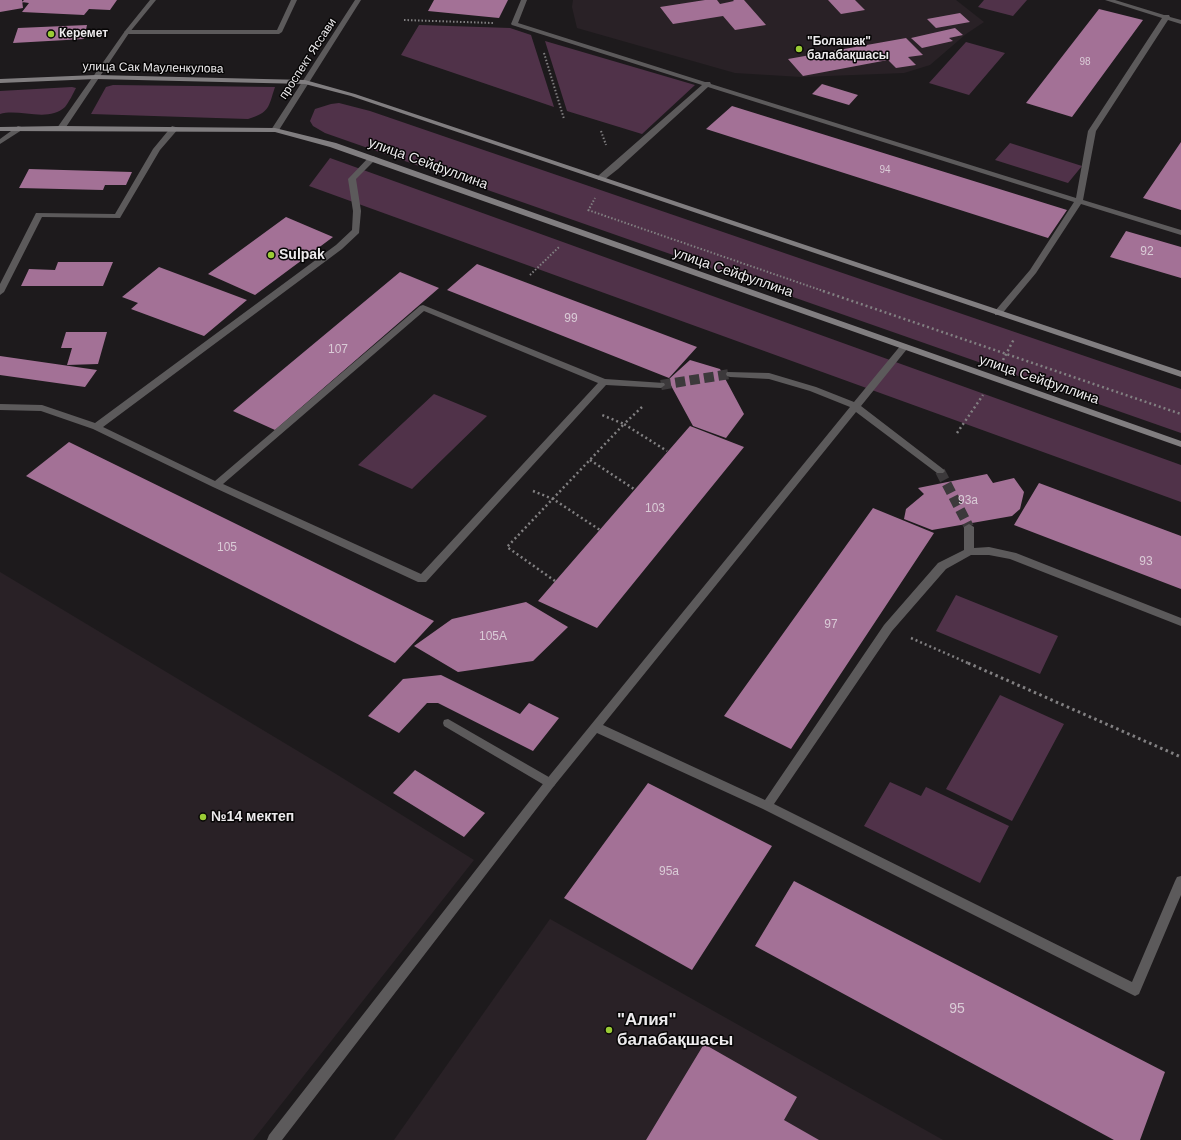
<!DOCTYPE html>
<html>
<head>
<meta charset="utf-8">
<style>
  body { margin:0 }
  canvas { display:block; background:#1d1a1c }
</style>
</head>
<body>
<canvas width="1181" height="1140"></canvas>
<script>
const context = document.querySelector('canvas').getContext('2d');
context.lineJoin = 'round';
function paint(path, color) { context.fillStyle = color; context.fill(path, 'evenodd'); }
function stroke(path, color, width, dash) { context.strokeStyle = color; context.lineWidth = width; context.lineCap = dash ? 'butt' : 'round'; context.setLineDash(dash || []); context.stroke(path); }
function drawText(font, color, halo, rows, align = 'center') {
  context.font = font + ' Helvetica,sans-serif'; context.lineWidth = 3; context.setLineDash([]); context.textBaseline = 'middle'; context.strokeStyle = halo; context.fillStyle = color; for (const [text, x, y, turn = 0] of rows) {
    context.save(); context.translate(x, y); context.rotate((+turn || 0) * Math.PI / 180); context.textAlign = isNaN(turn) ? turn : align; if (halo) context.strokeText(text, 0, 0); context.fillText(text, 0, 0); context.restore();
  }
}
paint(new Path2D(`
  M573,0H956L984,22L966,34L930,65L904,73L802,77L735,73L577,28L572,7Z
  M0,572L336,774L474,860L253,1140H0Z
  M550,919L943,1140H394Z`), '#292126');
paint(new Path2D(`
  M984,0H1027L1013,16L978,7Z
  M419,25L510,28L531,35L554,107L401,55Z
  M545,41L695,85L642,134L567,111Z
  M966,42L1005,53L969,95L929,83Z
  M113,85L275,87C268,108 270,112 248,119L91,114L106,87Z
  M72,87L76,88C73,94 69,102 65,107C48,123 19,108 0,114V91Z
  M339,103L370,111L1181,389V433L325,133L313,126L310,121L315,109L331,104Z
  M1010,143L1082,166L1068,183L995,160Z
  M330,158L1181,465V502L309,186Z
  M434,394L487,416L412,489L358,465Z
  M956,595L1058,636L1040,674L936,631Z
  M1000,695L1064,724L1012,821L946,789Z
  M890,782L921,796L926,787L1009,826L980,883L864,826Z`), '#503249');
paint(new Path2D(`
  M0,0H22L23,8L0,12Z
  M24,0H117L110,10L89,9L84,15L22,12L29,3L22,2Z
  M434,0H508L499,18L428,11Z
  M705,0H717L720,4L734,1L733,0H744L766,25L735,30L723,16L673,24L660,7Z
  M828,0H855L865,10L841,14Z
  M1099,9L1143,20L1072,117L1026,103Z
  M960,13L970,22L936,28L927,19Z
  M87,25L84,39L13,43L18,28Z
  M955,28L963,35L949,38L953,41L922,48L911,38Z
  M906,38L923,55L908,57L916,65L896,68L888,60L803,76L788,59Z
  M822,84L858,95L849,105L812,94Z
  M732,106L1067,210L1048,238L706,129Z
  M1181,142V210L1143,198Z
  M29,169L132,172L126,185H105L103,190L19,188Z
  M286,217L333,237L255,295L208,274Z
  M1126,231L1181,247V278L1110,257Z
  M58,262H113L103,286H21L29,269L55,270Z
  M477,264L697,347L669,378L447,290Z
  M159,267L247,300L204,336L131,309L138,303L122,297Z
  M400,272L439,288L275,430L233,411Z
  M66,332H107L98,364L67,365L72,348H61Z
  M0,356L97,370L85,387L0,375Z
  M690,360L720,369L744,414L726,438L693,426L668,380Z
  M690,426L744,447L597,628L538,601Z
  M69,442L434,621L395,663L26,476Z
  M987,474L993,483L1014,478L1024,492L1020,509L1012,516L932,530L904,519L906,509L924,494L918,488Z
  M1039,483L1181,536V589L1014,525Z
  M873,508L934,533L791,749L724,716Z
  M526,602L568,627L533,661L458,672L414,646L452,619Z
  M441,675L520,714L529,703L559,718L533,751L438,703H427L399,733L368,716L403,679Z
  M415,770L485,813L464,837L393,793Z
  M648,783L772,846L692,970L564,898Z
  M794,881L1165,1072L1140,1140H1114L755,946Z
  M704,1044L797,1097L784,1120L819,1140H646Z`), '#a37196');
stroke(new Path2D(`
  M661,385L730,374
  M940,471L969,527`), '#3c393b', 10, [10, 4.5]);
stroke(new Path2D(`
  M404,20L493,23
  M544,53L564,119
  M601,131L606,145
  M588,210L826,292
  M588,211L595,198
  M530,275L559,247`), '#828082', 2, [1.5, 2]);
stroke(new Path2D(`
  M823,291L1181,414
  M1003,360L1014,339
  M642,407L624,424L667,451
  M957,433L983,395
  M590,460L634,489
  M533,491L553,499L600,530
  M555,581L507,547L624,424L602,415
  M911,638L970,664`), '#828082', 2.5, [2, 3]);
stroke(new Path2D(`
  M968,663L1181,757`), '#828082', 3, [2.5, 3.5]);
paint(new Path2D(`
  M291,0H297L282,32L279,34H127L124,32L127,30H277Z
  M18,126L25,128L0,144V139Z
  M448,719L554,780L556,783L554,786L550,788L546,786L444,726L443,723L444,720Z`), '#5c5a5b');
paint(new Path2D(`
  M150,0H156L129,33L64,130H58L57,128L125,31Z
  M355,0H361L279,130L272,132L271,130Z
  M521,0H527L518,23L705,82H710L711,84L1076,198L1088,131L1162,18L1105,0H1115L1164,15H1169L1170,17L1181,20V24L1168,20L1096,131L1083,200L1181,230V235L1081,204L1036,273L1001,315H995V311L1030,270L1074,202L708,87L618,169L604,180H598V176L702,85L512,25L511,24Z
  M172,126L179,128L160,150L120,218L42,217L4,292L0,295V284L36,213L115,214L153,149Z
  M370,156H373L377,158L356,179L361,211L359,233L342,249L103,427L215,481L420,306L423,305L605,379L664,383L665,385L661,388L606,385L426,582H418L213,487L93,429L41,411L0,410V404L42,405L95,423L336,245L352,230L353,211L348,179ZM424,311L598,383L421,574L223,484Z
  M904,344L907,345L908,347L907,349L861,406L943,469L945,471L943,473H937L856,412L603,725L765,800L884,625L938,563L964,550V527L969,524L974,527V548L989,547L1016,553L1181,618V626L1010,559L989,555H971L946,569L892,631L774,804L1132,982L1175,881L1177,877L1181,876V895L1139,994L1135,996L1131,994L763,809L597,733L554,786L282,1140H267L269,1135L546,780L850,407L810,391L769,379L730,377L727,376L726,374L727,372L769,373L816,387L854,402L901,345Z`), '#5c5a5b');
paint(new Path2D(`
  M96,75L305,80L355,94L1181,371V377L351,96L305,84L96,79L0,83V79Z
  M61,126L275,128L336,143L1181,441V447L330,147L275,132L0,131V127Z`), '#817e80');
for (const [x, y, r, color] of [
  [51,34,4,"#9acb35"],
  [799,49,4,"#9acb35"],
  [271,255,4,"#9acb35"],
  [203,817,4,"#9acb35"],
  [609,1030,4,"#9acb35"]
]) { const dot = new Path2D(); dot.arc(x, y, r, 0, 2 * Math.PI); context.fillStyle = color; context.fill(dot); stroke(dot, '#070606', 1.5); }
drawText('10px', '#daccd7', null, [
  ["98",1085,62],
  ["94",885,170]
]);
drawText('bold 12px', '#edebed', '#070606', [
  ["Керемет",59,34],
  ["\"Болашак\"",807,42],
  ["балабақшасы",807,56]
], 'left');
drawText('12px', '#edebed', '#070606', [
  ["проспект Яссави",308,59,-57],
  ["улица Сак Мауленкулова",153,68,1]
]);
drawText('12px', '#daccd7', null, [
  ["92",1147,252],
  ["99",571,319],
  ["107",338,350],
  ["93а",968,501],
  ["103",655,509],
  ["105",227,548],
  ["93",1146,562],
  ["97",831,625],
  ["105А",493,637],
  ["95а",669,872]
]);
drawText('14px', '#edebed', '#070606', [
  ["улица Сейфуллина",428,164,20],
  ["улица Сейфуллина",733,273,19],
  ["улица Сейфуллина",1039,380,19]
]);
drawText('bold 14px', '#edebed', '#070606', [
  ["Sulpak",279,255],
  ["№14 мектеп",211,817]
], 'left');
drawText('14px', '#daccd7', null, [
  ["95",957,1009]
]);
drawText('bold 17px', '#edebed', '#070606', [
  ["\"Алия\"",617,1020],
  ["балабақшасы",617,1040]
], 'left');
</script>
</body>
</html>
